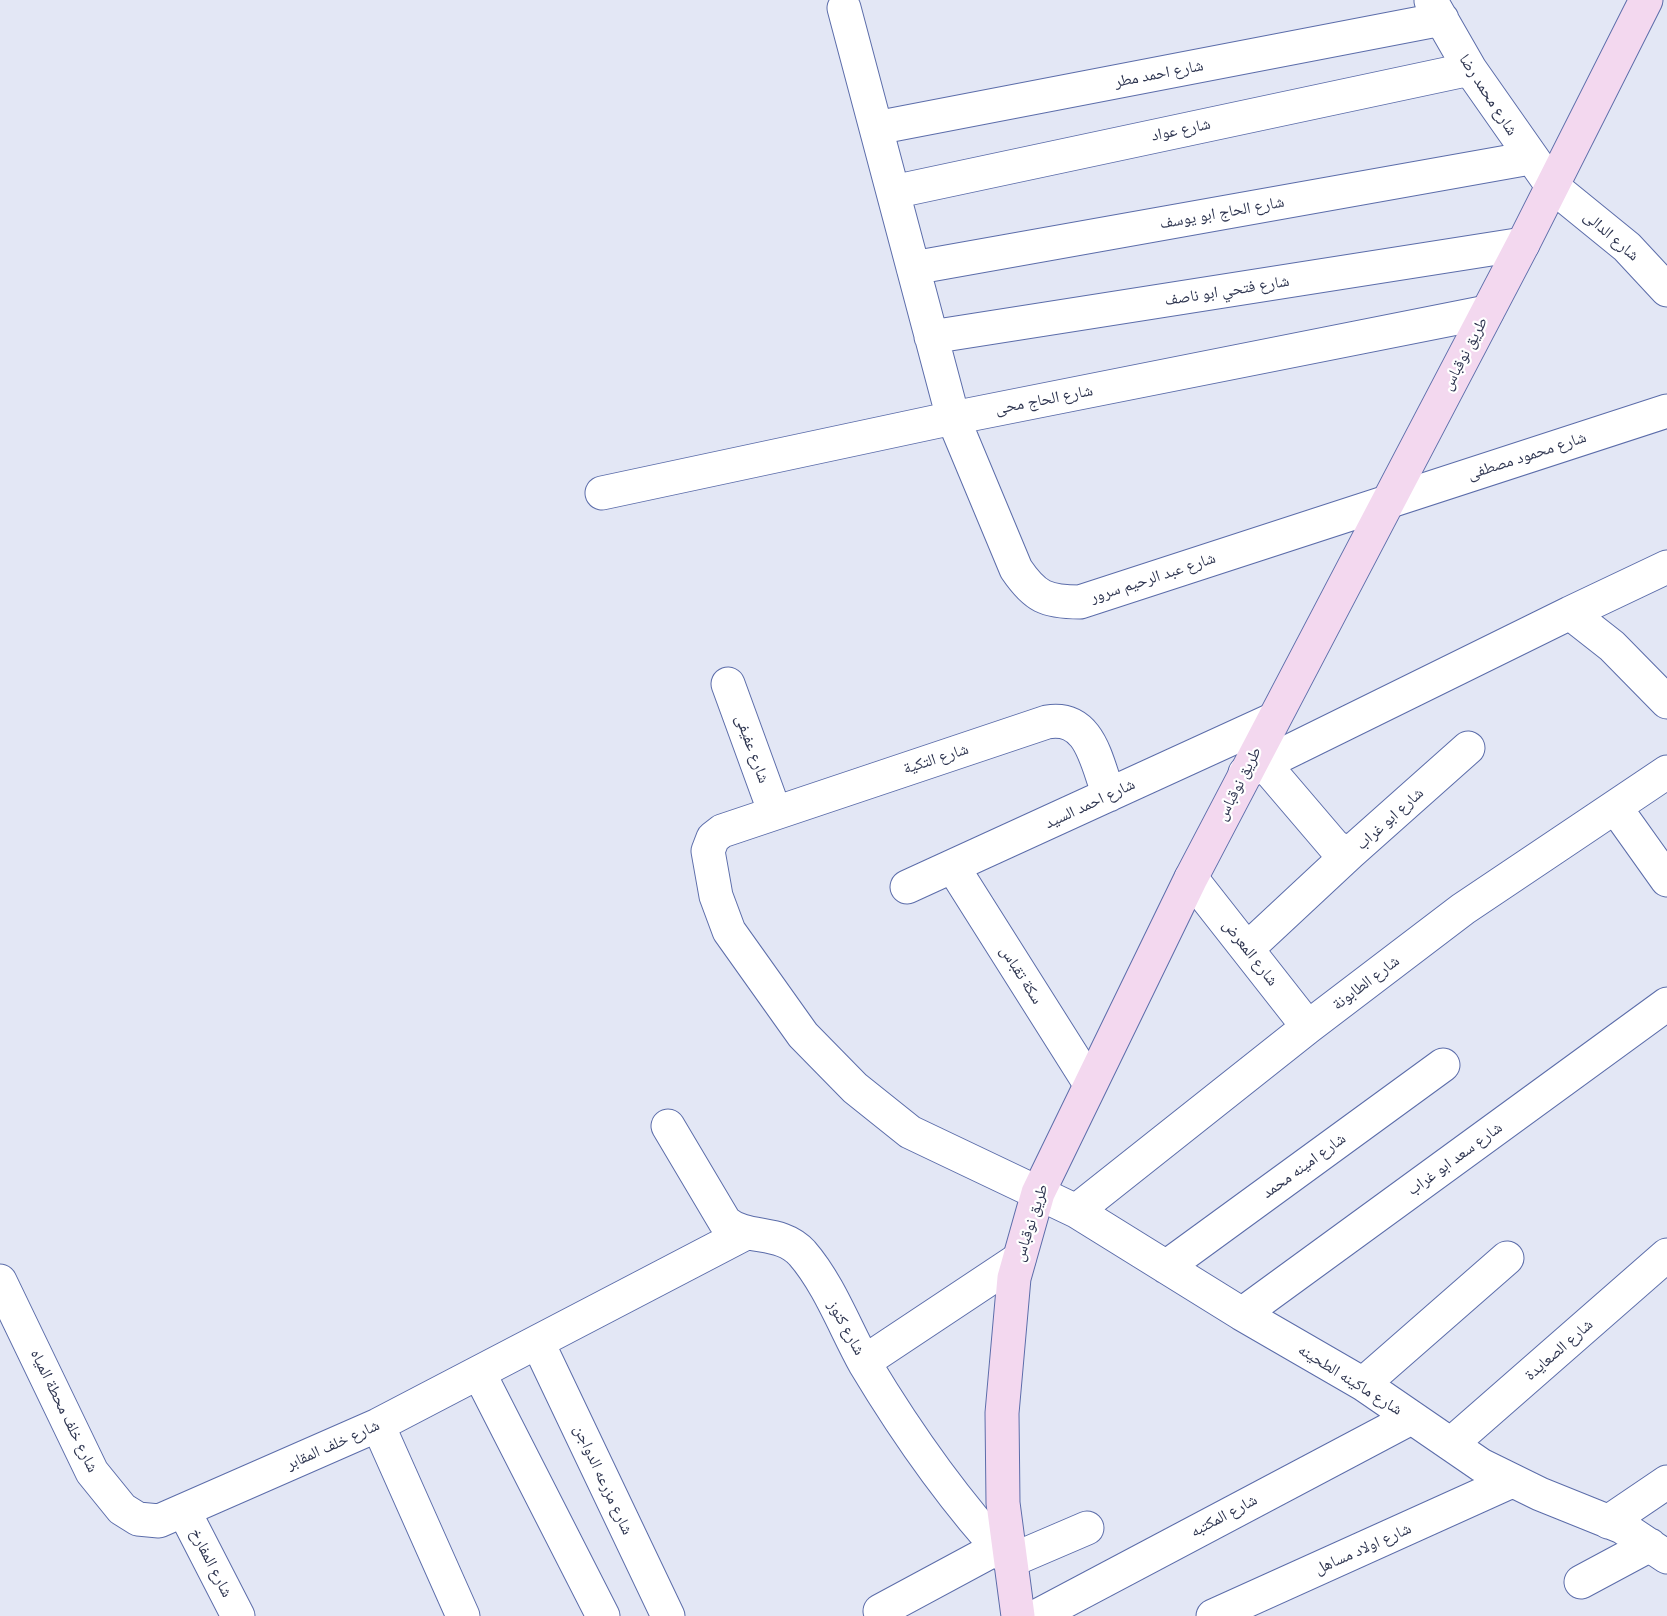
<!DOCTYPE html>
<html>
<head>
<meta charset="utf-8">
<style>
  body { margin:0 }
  canvas { display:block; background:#e3e7f5 }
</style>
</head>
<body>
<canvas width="1667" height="1616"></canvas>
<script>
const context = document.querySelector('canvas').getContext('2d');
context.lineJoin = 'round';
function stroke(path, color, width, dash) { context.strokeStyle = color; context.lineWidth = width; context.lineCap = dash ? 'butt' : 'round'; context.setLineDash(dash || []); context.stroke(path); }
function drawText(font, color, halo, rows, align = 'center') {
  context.font = font + ' Karla,"Noto Naskh Arabic",sans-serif'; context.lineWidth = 4.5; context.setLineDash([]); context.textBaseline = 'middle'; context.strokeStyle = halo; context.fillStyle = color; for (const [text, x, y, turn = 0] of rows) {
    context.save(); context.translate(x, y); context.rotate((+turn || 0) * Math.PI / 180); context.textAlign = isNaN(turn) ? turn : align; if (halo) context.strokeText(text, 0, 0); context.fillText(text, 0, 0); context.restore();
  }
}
const street = new Path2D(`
  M1431,1L1470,69L1552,186L1627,247L1667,290
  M844,8L953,418L1016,569C1035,597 1046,602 1080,602L1667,411
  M876,128L1442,19
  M893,192L1470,69
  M913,268L1530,158
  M931,337L1523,244
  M602,493L953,418L1487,312
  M1667,567L1570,613L1612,646L1667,702
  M728,684L775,813
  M1265,765L1335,847L1350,853L1468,748
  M1245,773L1570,613
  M1109,795C1096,762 1091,715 1047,722L722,831L713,838L708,851L716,896L729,931L803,1035L855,1088L910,1132L1076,1211L1242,1314L1363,1384L1481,1465L1540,1494L1622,1527L1667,1557
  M1615,807L1667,880
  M953,867L1090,1084
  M1191,878L1308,1027
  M907,887L1272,720
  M1247,949L1350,853
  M668,1126L725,1222C748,1241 780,1229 802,1253C829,1284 845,1328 865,1364C907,1434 954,1501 1010,1561L1087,1528
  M1076,1211L1308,1027L1463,909L1667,772
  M1166,1267L1443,1065
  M0,1281L92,1472L122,1509L138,1519L159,1521L378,1425L746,1233
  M1242,1314L1667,1004
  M538,1343L668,1616
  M864,1362L1019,1259
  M479,1373L603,1616
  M1363,1384L1507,1258
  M378,1425L463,1616
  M1451,1444L1667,1255
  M184,1511L238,1616
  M1608,1522L1667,1482
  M1581,1582L1650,1545
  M880,1611L997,1548
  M1037,1616L1411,1418
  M1213,1616L1512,1481`);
const secondary = new Path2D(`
  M1018,1616L1003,1503L1002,1413L1014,1278L1038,1193L1191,878L1523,244L1646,0`);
stroke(street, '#5c6daa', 35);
stroke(secondary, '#5c6daa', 35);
stroke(street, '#fff', 33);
stroke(secondary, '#f3d8ef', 33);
drawText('16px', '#2e3550', '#fff', [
  ["شارع احمد مطر",1159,74,-11],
  ["شارع محمد رضا",1488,95,57],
  ["شارع عواد",1181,130,-12],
  ["شارع الحاج ابو يوسف",1222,213,-10],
  ["شارع الدالى",1611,236,41],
  ["شارع فتحي ابو ناصف",1227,291,-9],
  ["طريق نوقباس",1465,354,-62],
  ["شارع الحاج محى",1044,400,-11],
  ["شارع محمود مصطفى",1527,456,-18],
  ["شارع عبد الرحيم سرور",1153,578,-18],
  ["شارع عفيفى",752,749,70],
  ["شارع التكية",936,759,-18],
  ["طريق نوقباس",1239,784,-63],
  ["شارع احمد السيد",1090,804,-25],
  ["شارع ابو غراب",1390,819,-42],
  ["شارع المعرض",1250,953,52],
  ["سكة تقباس",1021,975,58],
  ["شارع الطابونة",1366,983,-37],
  ["شارع سعد ابو غراب",1455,1159,-36],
  ["شارع امينه محمد",1304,1166,-36],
  ["طريق نوقباس",1031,1223,-72],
  ["شارع كنوز",846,1328,61],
  ["شارع الصعايدة",1559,1350,-41],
  ["شارع ماكينه الطحينه",1350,1380,32],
  ["شارع خلف محطة المياه",64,1411,64],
  ["شارع خلف المقابر",333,1445,-24],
  ["شارع مزرعه الدواجن",603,1480,65],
  ["شارع المكتبه",1224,1516,-28],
  ["شارع اولاد مساهل",1363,1549,-24],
  ["شارع المفارخ",211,1563,63]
]);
</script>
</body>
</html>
